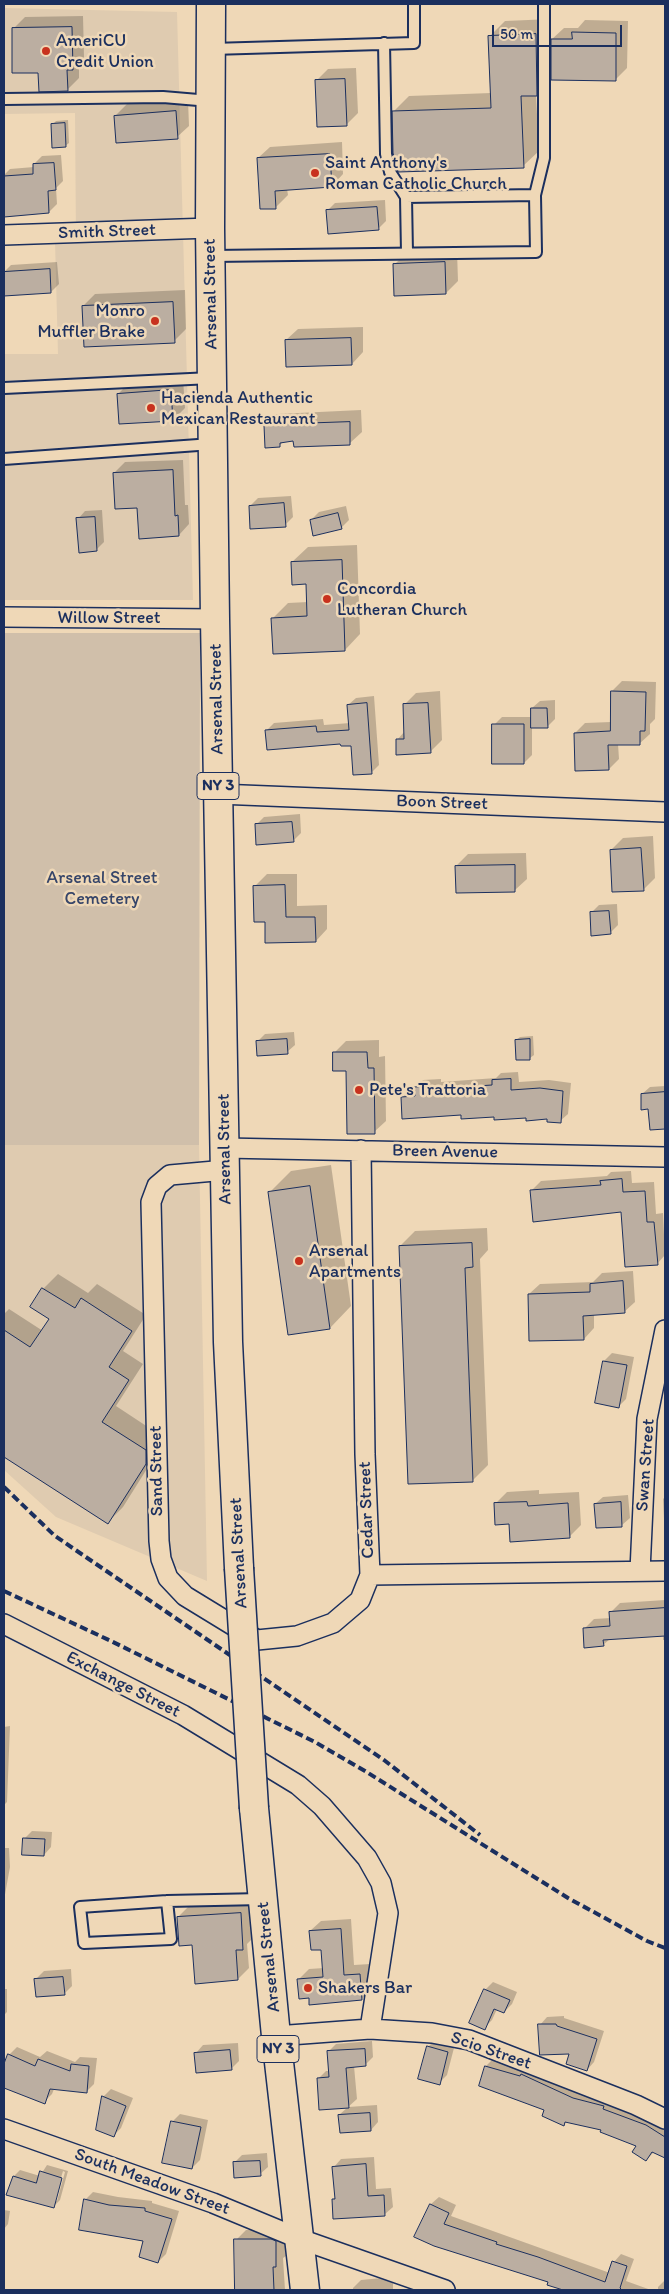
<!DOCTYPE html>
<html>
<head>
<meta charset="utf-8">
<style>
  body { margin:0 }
  #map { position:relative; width:669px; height:2294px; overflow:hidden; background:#efd8b7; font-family:Itim,sans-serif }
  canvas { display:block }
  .frame { position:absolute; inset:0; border:5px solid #1b2f5e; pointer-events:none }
  .scale { position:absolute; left:492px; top:25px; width:130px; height:22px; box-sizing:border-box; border:2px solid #1b2f5e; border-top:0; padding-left:6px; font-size:15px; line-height:18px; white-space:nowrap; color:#1b2f5e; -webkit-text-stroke:4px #efd8b7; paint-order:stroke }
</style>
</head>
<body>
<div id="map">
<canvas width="669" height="2294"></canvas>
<div class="frame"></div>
<div class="scale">50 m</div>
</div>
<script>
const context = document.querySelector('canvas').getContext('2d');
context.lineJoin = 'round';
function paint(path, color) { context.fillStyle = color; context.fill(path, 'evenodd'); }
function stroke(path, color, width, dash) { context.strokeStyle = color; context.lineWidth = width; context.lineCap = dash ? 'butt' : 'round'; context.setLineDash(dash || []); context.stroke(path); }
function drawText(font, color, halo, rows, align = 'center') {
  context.font = font + ' Itim,sans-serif'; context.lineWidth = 5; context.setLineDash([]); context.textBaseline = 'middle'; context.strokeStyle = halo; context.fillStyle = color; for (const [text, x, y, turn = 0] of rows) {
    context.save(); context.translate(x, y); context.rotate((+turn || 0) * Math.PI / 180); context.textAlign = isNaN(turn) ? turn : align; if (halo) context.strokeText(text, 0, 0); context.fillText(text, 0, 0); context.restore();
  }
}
paint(new Path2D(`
  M4,8L177,12L193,600H4V354H58L55,241L76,240L75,113L4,114Z
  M4,1145H199L207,1581L56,1517L4,1470Z`), '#dfcbb0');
paint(new Path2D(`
  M4,633H200L199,1145H4Z`), '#d0bfaa');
paint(new Path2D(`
  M83,16L84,57L79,62V78L67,90L39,72L13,29L25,17Z
  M551,19V40L564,28H578L585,20L628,21L627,68L615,80L552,79L536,95L539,151L523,166L393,112L409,96L491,93L489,37L505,21Z
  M356,68L358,113L346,125L316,81L328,69Z
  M188,100L189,126L177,137L115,116L127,104Z
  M68,120L69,143L65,146L52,125L56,121Z
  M342,142L343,174L332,186L287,189L288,195L276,207L258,158L270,147Z
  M61,155L63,181L56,188L57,204L49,212L5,215L4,175L10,169L34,167V164L42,156Z
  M385,200L386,221L378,229L327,211L335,203Z
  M457,251L458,281L446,293L394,265L406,253Z
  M57,262L59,284L51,292L5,295L4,272L11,265Z
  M185,290L186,329L174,341L83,306L95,294Z
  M363,327V352L352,364L286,340L298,329Z
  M183,379L185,408L173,420L118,394L130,382Z
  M361,410L362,432L350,443L294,439L285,440L279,446L265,426L277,414Z
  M183,460L185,505H188L189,524L179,535L138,507L114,473L125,462Z
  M291,496L293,517L285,525L250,506L258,498Z
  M346,506L349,520L341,528L311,520L319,512Z
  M102,510L104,542L96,550L78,519L85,511Z
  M357,545L360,634L345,650L273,618L288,603L308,602L307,583L292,562L308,547Z
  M622,681L656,682L655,719L650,724V734L639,744H618L619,759L609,769L575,733L585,723L611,722L612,691Z
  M440,691L442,740L430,752L397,740L405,731L404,705L416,693Z
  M374,696L379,765L371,773L352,744L267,730L274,723L323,719L324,725L350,723L348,705L356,698Z
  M555,700V719L547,727H532V755L524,763L494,725L502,717H532V708L540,701Z
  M300,814L301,833L293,841L256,825L264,817Z
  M653,836L655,878L643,890L611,850L623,838Z
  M526,853L527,879L515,890L456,866L468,854Z
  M267,874H297V906L327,905V929L316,941L266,921L255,886Z
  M617,904L618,925L610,933L591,913L599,905Z
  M294,1032L295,1045L287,1052L257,1042L265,1034Z
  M533,1036L534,1055L530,1058L516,1040L520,1037Z
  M379,1040V1057L385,1056L386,1121L374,1132L347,1070L334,1053L346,1041Z
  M518,1072L519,1082L549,1080L571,1083L568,1114L560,1121L548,1118L462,1114L402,1098L410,1090H415L423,1080L441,1079V1082L496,1078L501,1073Z
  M665,1086V1128L651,1129L649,1108L642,1094L650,1087Z
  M331,1165L351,1306L330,1328L269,1193L291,1171Z
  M631,1171L632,1183L654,1182L656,1214L663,1213L665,1255L657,1264L622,1211L532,1190L541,1181L607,1176L611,1172Z
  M487,1228L488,1250L480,1259L488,1465L473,1480L400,1246L415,1231Z
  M633,1271L635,1302L624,1312L594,1314V1328L584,1339L529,1294L540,1284L593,1282L602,1273Z
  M58,1274L88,1293L97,1284L146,1315L123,1351L143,1364L116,1406L160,1435V1448L123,1507L108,1522L4,1455V1368L9,1360L4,1357V1314L9,1309L43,1331L50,1318L32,1306L43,1289Z
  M612,1353L634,1357L626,1399L619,1406L596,1402L604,1361Z
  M539,1490V1494L579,1492L581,1525L569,1537L510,1523L495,1504L507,1492Z
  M628,1495L630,1518L622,1525L595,1504L603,1497Z
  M665,1497V1539L663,1499Z
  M665,1600V1640H663V1635L610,1639L603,1645L584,1629L594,1619L611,1618L610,1613L620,1603Z
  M10,1726L7,1802L4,1805V1727Z
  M32,1831L52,1832L51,1847L44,1855L24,1839Z
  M4,1848H9L10,1867L4,1900Z
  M251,1903L253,1938L247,1944L249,1968L238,1979L193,1944L178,1917L189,1906Z
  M351,1919L354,1965L370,1964L372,1988L362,1999L310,1997L298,1980L309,1969L324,1968L322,1948L310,1931L321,1921Z
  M71,1969L72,1986L64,1994L36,1979L44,1971Z
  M493,1982L517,1992L512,2004L504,2012L497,2009L492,2020L484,2028L485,1990Z
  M4,1989H7V2012L4,2015Z
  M564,2016V2018L604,2031L594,2062L587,2070L540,2025L547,2017Z
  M436,2039L455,2044L447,2075L439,2083L428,2047Z
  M372,2041L373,2057L365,2065L354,2066L357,2099L348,2107L377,2105L378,2122L371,2130L339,2115L348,2107L318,2079L326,2071H330L328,2052L336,2044Z
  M238,2043L239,2061L231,2069L196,2053L203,2045Z
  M17,2047L40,2057L47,2051L75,2062L80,2057L97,2058L94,2084L86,2092L54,2089L52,2094L44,2102L4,2086V2067L9,2055Z
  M494,2058L665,2125V2157L654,2152L646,2160L638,2145L603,2129L567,2121L563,2124L546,2109L481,2085L486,2066Z
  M111,2089L133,2098L121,2128L113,2136L103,2097Z
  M180,2114L208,2120L200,2160L192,2168L172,2122Z
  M267,2153L268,2167L260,2174L234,2163L242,2155Z
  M374,2157L376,2189L391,2188L393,2207L385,2214L333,2199L336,2197L334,2167L341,2159Z
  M47,2165L68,2171L60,2200L53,2207L10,2195L14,2176L20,2170L40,2176ZM63,2171L65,2172L57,2201H54Z
  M93,2192L118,2197L152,2201V2203L179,2211L166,2254L158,2262L145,2240L85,2200Z
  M439,2197L456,2205L451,2216L610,2273L614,2262L621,2254L634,2259L626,2281L651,2290H567L549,2284L550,2282L435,2245L431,2204Z
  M4,2210L10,2211L8,2224L4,2229Z
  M282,2229L285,2231L286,2256L283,2258L285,2290H235L236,2240L246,2230Z
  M393,2277V2290H353V2288L361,2280Z
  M665,2280V2290H658V2287Z`), '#0003');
const building = new Path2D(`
  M72,27L73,70H67L68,91L39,92L38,73H12V28Z
  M572,32L616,33V81L551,80V39H572Z
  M536,34L537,96H521L524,168L398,172L393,153L392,111L491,108L488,36Z
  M345,79L347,126L317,127L315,80Z
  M176,111L178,139L116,143L114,116Z
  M65,123L66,147L52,148L51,124Z
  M330,154L332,187L275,191L276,209H260L257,158Z
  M54,163L56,190L48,191L49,213L4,217V176L33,174V164Z
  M377,207L379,230L328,234L326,210Z
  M445,262L446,294L394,296L393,264Z
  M50,269L51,293L4,296V272Z
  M173,302L175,343L84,347L82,306Z
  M351,338L352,365L286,367L285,340Z
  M171,390L173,421L119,424L117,394Z
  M350,422V445L294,447L293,441L280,443V447L265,448L264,425Z
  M173,470L175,516L178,515L179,536L139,539L137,508L115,509L113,473Z
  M284,503L286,527L250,529L249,506Z
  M338,513L342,529L313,536L310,520Z
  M95,517L97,551L79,553L76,518Z
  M342,560L345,651L273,654L271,618L307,616L306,584L292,585L291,562Z
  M611,691L646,692L645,731H640V745H608L609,770L575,771L574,733L610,731Z
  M367,703L372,774L353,775L351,746H341L340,744L267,750L265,730L316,726L317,732L349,730L347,705Z
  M428,703L431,753L396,755V739H404L403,704Z
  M531,708H547L548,728H531Z
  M492,724H524V764H492Z
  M292,822L294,842L256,845L255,824Z
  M641,848L644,891L612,892L610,850Z
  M515,865V892L456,893L455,866Z
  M285,885L286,917H315L316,942L265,943V922H254L253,886Z
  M609,911L611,934L591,936L590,912Z
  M287,1039L288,1054L257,1056L256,1041Z
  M530,1039V1060H516L515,1040Z
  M333,1052H367L368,1068H374L375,1134H347L346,1071H333Z
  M511,1079V1090L540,1088L563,1091L561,1123L547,1122V1119L526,1121V1118L494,1120V1117L461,1119V1115L402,1119L401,1097L415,1096L414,1087L433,1086V1089L492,1085V1080Z
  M665,1092V1129L650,1130L648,1109L641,1110V1094Z
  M622,1179L623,1192L645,1191L647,1222H654L658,1265L625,1267L621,1212L533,1222L530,1190L601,1185L600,1181Z
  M310,1186L330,1329L288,1335L268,1192Z
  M472,1243L473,1267L465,1268L473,1482L408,1484L399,1246Z
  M623,1281L625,1313L583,1316L584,1340L529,1341L528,1294L590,1292V1284Z
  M42,1288L75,1308L81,1298L132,1331L109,1367L129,1380L102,1422L146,1450V1464L108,1524L4,1457V1330L30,1347L49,1319L30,1307Z
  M603,1361L627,1365L619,1408L595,1403Z
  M527,1502L528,1506L568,1503L570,1538L510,1542L509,1524L495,1525L494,1503Z
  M621,1502L622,1527L596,1528L594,1504Z
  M665,1608V1636L603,1640L604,1646L584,1648L583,1628L610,1626L609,1612Z
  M23,1838L45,1839L44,1856L22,1855Z
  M241,1913L243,1950H236L238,1980L195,1984L192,1945L179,1946L177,1917Z
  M341,1929L344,1975L360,1974L362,2000L309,2005V1998L299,1999L297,1979L323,1977L321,1950H311L309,1931Z
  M63,1977L65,1995L36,1997L34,1979Z
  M484,1989L510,2000L504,2013L494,2009L485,2030L469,2023Z
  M538,2024H556L557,2026L597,2039L587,2071L566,2064L569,2054L540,2055Z
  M427,2046L448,2052L440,2085L418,2079Z
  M365,2049L366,2066L346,2068L349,2108L319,2110L317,2078L329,2077L327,2051Z
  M230,2050L232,2070L196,2073L194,2053Z
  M8,2054L35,2066L38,2059L70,2071L71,2064L89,2066L87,2093L50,2089L45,2104L4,2088V2064Z
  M485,2066L520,2076L521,2074L573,2098L604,2106L603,2109L646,2125L665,2137V2158L652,2152L646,2161L632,2152L636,2146L600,2132L601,2130L565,2122L564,2126L542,2116L544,2110L479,2086Z
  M102,2096L126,2106L114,2137L96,2130Z
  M370,2113L371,2131L340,2133L338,2115Z
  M171,2121L201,2127L192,2169L162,2163Z
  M260,2161L261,2176L234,2178L233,2162Z
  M366,2164L368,2196L384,2195L385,2216L333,2219L332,2199H335L332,2167Z
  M40,2171L62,2178L54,2208L6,2195L13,2176L36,2183Z
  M84,2199L109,2205L145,2208V2211L172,2219L158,2263L139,2257L143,2241L79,2230Z
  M430,2204L449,2213L444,2224L497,2242L496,2244L538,2257L605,2282L612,2261L627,2266L620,2288L622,2290H563L547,2285L548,2282L434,2246L414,2237Z
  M234,2239H271L276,2241V2267H273L274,2290H235Z`);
paint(building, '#bbaea1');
stroke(building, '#1b2f5e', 1);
const lane = new Path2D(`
  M384,43L386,154L390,172L406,197
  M212,49L414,43V4
  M4,99L163,97L210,101
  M535,195L544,158V4
  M212,256L536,252L535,195L406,197L407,253
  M4,388L211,378
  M4,459L212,444
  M167,1901L80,1907L84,1943L171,1939L167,1901L262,1899`);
const street = new Path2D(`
  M4,235L210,228
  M4,617L215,619
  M218,794L665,812
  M225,1148L665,1157
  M226,1170L170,1175L157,1186L151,1202L159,1541L161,1559L168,1578L185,1596L257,1640L297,1636L333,1623L360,1600L370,1575L365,1454L361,1150
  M640,1571L647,1419L665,1330
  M370,1575L665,1571
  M4,1624L183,1715L298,1785L322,1806L367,1858L381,1883L388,1913L370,2029
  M276,2036L370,2029L432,2033L469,2040L636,2105L665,2119
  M4,2129L213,2203L300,2239L445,2290`);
const highway = new Path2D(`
  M211,4L210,228L215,619L228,1342L239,1568
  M254,1808L276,2036L305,2290`);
stroke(lane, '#1b2f5e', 14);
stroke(street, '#1b2f5e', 22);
stroke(highway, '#1b2f5e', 31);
stroke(lane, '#efd8b7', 10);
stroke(street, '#efd8b7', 19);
stroke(highway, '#efd8b7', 28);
stroke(new Path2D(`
  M4,1487L55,1536L384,1760L480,1835
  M4,1591L111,1641L315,1742L365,1771L568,1898L647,1941L665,1948`), '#1b2f5e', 4, [8, 4]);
const highwayBridge = new Path2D(`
  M239,1568L254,1808`);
stroke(highwayBridge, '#1b2f5e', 31, []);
stroke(highwayBridge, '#efd8b7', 28);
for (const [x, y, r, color] of [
  [46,51,5,"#c8321e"],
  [315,173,5,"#c8321e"],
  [155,321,5,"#c8321e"],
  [151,408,5,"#c8321e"],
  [327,599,5,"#c8321e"],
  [359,1090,5,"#c8321e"],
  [299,1261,5,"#c8321e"],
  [308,1988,5,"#c8321e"]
]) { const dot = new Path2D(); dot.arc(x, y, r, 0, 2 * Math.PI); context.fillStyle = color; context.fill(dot); stroke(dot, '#efd8b7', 2); }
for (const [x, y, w] of [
  [218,786,42],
  [278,2049,42]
]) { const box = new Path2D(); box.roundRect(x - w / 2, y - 13.5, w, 27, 4); context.fillStyle = '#efd8b7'; context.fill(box); stroke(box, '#1b2f5e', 1); }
drawText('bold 16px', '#1b2f5e', null, [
  ["NY 3",218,786],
  ["NY 3",278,2049]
]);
drawText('18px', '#1b2f5e', '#efd8b7', [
  ["AmeriCU",56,41],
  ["Credit Union",56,62],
  ["Saint Anthony's",325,163],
  ["Roman Catholic Church",325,184],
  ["Monro",145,311,"right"],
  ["Muffler Brake",145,332,"right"],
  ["Hacienda Authentic",161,398],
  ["Mexican Restaurant",161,419],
  ["Concordia",337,589],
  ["Lutheran Church",337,610],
  ["Pete's Trattoria",369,1090],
  ["Arsenal",309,1251],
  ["Apartments",309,1272],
  ["Shakers Bar",318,1988]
], 'left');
drawText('18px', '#1b2f5e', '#efd8b7', [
  ["Smith Street",107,232,-2],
  ["Arsenal Street",211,294,-91],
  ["Willow Street",109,618],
  ["Arsenal Street",217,699,-91],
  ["Boon Street",442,803,2],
  ["Arsenal Street",225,1149,-91],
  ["Breen Avenue",445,1152,1],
  ["Swan Street",646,1465,-86],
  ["Sand Street",157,1471,-91],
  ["Cedar Street",367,1510,-92],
  ["Arsenal Street",239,1553,-93],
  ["Exchange Street",123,1685,27],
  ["Arsenal Street",269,1957,-96],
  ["Scio Street",491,2051,19],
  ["South Meadow Street",152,2182,20]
]);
drawText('18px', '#364569', '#efd8b7', [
  ["Arsenal Street",102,878],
  ["Cemetery",102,899]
]);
</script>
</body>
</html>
